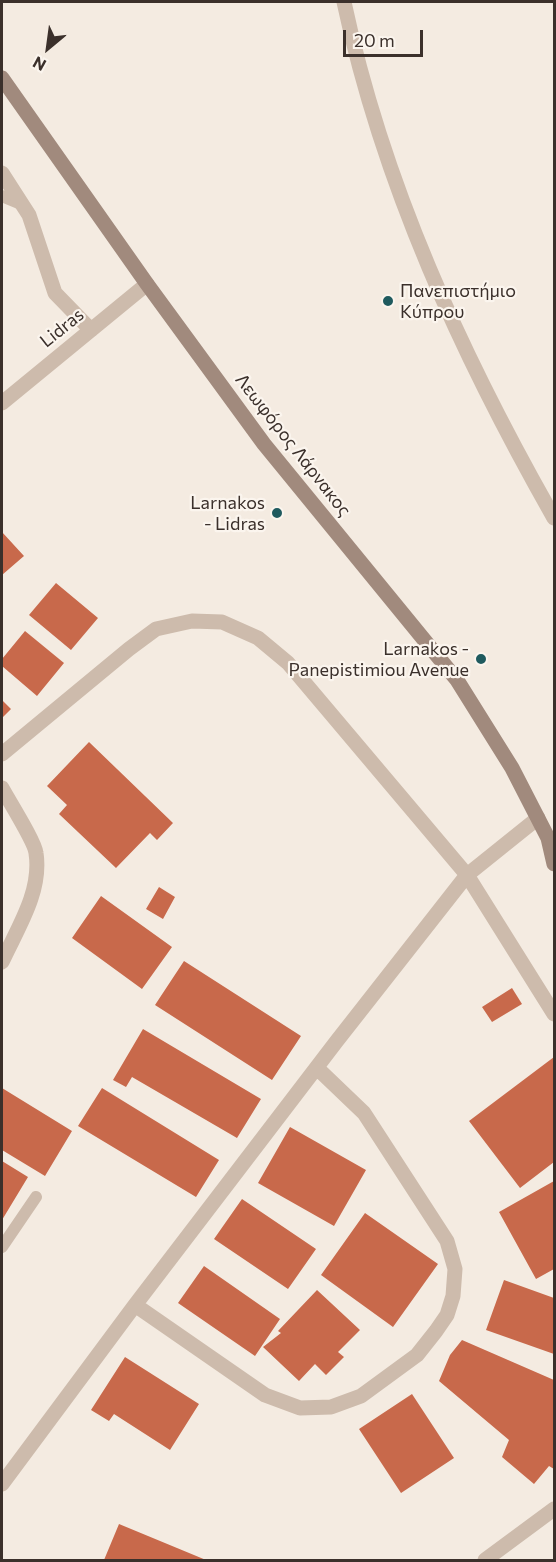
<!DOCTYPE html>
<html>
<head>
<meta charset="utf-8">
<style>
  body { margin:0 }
  #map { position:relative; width:556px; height:1562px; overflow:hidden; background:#f4ebe1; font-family:Commissioner,sans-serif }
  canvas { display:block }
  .frame { position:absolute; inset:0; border:3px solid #3b302b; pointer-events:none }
  .north { position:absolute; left:18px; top:18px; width:60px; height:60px; -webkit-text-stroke:4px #fbf5ee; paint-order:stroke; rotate:209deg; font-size:16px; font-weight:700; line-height:24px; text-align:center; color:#3b302b }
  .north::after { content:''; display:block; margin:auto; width:21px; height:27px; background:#3b302b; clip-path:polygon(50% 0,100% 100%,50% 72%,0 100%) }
  .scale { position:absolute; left:343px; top:30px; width:80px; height:27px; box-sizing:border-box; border:3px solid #3b302b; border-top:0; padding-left:8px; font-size:18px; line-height:21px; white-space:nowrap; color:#3b302b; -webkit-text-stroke:4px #fbf5ee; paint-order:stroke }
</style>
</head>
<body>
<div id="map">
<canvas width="556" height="1562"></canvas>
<div class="frame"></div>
<div class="north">N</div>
<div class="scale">20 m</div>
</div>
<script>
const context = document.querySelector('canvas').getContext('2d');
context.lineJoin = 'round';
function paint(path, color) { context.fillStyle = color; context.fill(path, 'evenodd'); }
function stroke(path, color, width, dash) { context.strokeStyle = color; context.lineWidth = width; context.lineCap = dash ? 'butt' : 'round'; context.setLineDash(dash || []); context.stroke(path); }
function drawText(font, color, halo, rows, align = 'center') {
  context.font = font + ' Commissioner,sans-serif'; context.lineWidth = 4.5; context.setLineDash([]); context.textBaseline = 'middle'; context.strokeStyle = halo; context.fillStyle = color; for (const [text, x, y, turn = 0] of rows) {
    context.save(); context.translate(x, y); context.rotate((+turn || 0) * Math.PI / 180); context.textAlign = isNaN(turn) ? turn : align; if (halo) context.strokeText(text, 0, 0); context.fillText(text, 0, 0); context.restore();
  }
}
paint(new Path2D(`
  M2,532L24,556L2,575Z
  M56,583L98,618L71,650L29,615Z
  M25,631L64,663L37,696L2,666V659Z
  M2,700L11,709L2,718Z
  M89,742L173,823L157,840L150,833L116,868L59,814L67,805L47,786Z
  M159,887L175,897L163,919L146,909Z
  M101,896L172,947L142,989L72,938Z
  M184,961L301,1036L272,1080L155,1005Z
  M512,988L522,1004L492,1022L482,1007Z
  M143,1029L261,1099L237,1138L132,1077L126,1087L113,1080Z
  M554,1057V1162L520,1188L469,1121Z
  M2,1088L72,1131L45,1176L2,1150Z
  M102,1088L219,1160L196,1197L78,1126Z
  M290,1127L366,1170L334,1226L258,1183Z
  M2,1161L28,1177L2,1220Z
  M554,1181V1269L536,1279L499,1212Z
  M242,1199L316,1249L288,1289L214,1239Z
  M365,1213L438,1264L393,1327L321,1275Z
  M204,1266L280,1319L255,1356L178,1303Z
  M504,1280L554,1298V1354L486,1330Z
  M317,1290L360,1330L338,1352L344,1357L326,1375L315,1364L299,1381L263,1347L281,1333L278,1331Z
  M462,1340L554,1380V1469L549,1466L534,1484L502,1457L509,1440L439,1381L450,1355Z
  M125,1357L199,1404L170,1450L114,1414L109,1421L91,1410Z
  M412,1394L454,1458L401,1493L359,1429Z
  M119,1524L206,1560H104Z`), '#c8694b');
stroke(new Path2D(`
  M2,196L21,204
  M2,1247L36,1197`), '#cdbbac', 12);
stroke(new Path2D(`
  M344,2C383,185 462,356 554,518
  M2,173L29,215L55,293L91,330
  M2,403L147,284
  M2,754L129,649L156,629L192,621L222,622L258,638L288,663L467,875L554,1014
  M2,788C9,801 35,842 36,853C42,892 17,929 2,962
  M135,1305L265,1395L300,1408L331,1407L361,1396L417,1355L436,1331L447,1315L453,1296L455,1269L447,1241L364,1113L317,1068
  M2,1484L135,1305L336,1042L467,875L538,818
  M485,1560L554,1509`), '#cdbbac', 15);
stroke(new Path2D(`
  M2,78L147,284L264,444L457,680L512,768L548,838L554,864`), '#a18a7d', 15);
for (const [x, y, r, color] of [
  [388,301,6,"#1f5a5e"],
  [277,513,6,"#1f5a5e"],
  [481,659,6,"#1f5a5e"]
]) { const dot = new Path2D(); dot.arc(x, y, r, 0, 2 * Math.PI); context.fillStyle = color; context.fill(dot); stroke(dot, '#fbf5ee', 2); }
drawText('18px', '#3b302b', '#fbf5ee', [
  ["Πανεπιστήμιο",400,291,"left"],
  ["Κύπρου",400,312,"left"],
  ["Larnakos",265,503],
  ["- Lidras",265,524],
  ["Larnakos -",469,649],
  ["Panepistimiou Avenue",469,670]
], 'right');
drawText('18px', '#3b302b', '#fbf5ee', [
  ["Lidras",62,328,-39],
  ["Λεωφόρος Λάρνακος",293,445,52]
]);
</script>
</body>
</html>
